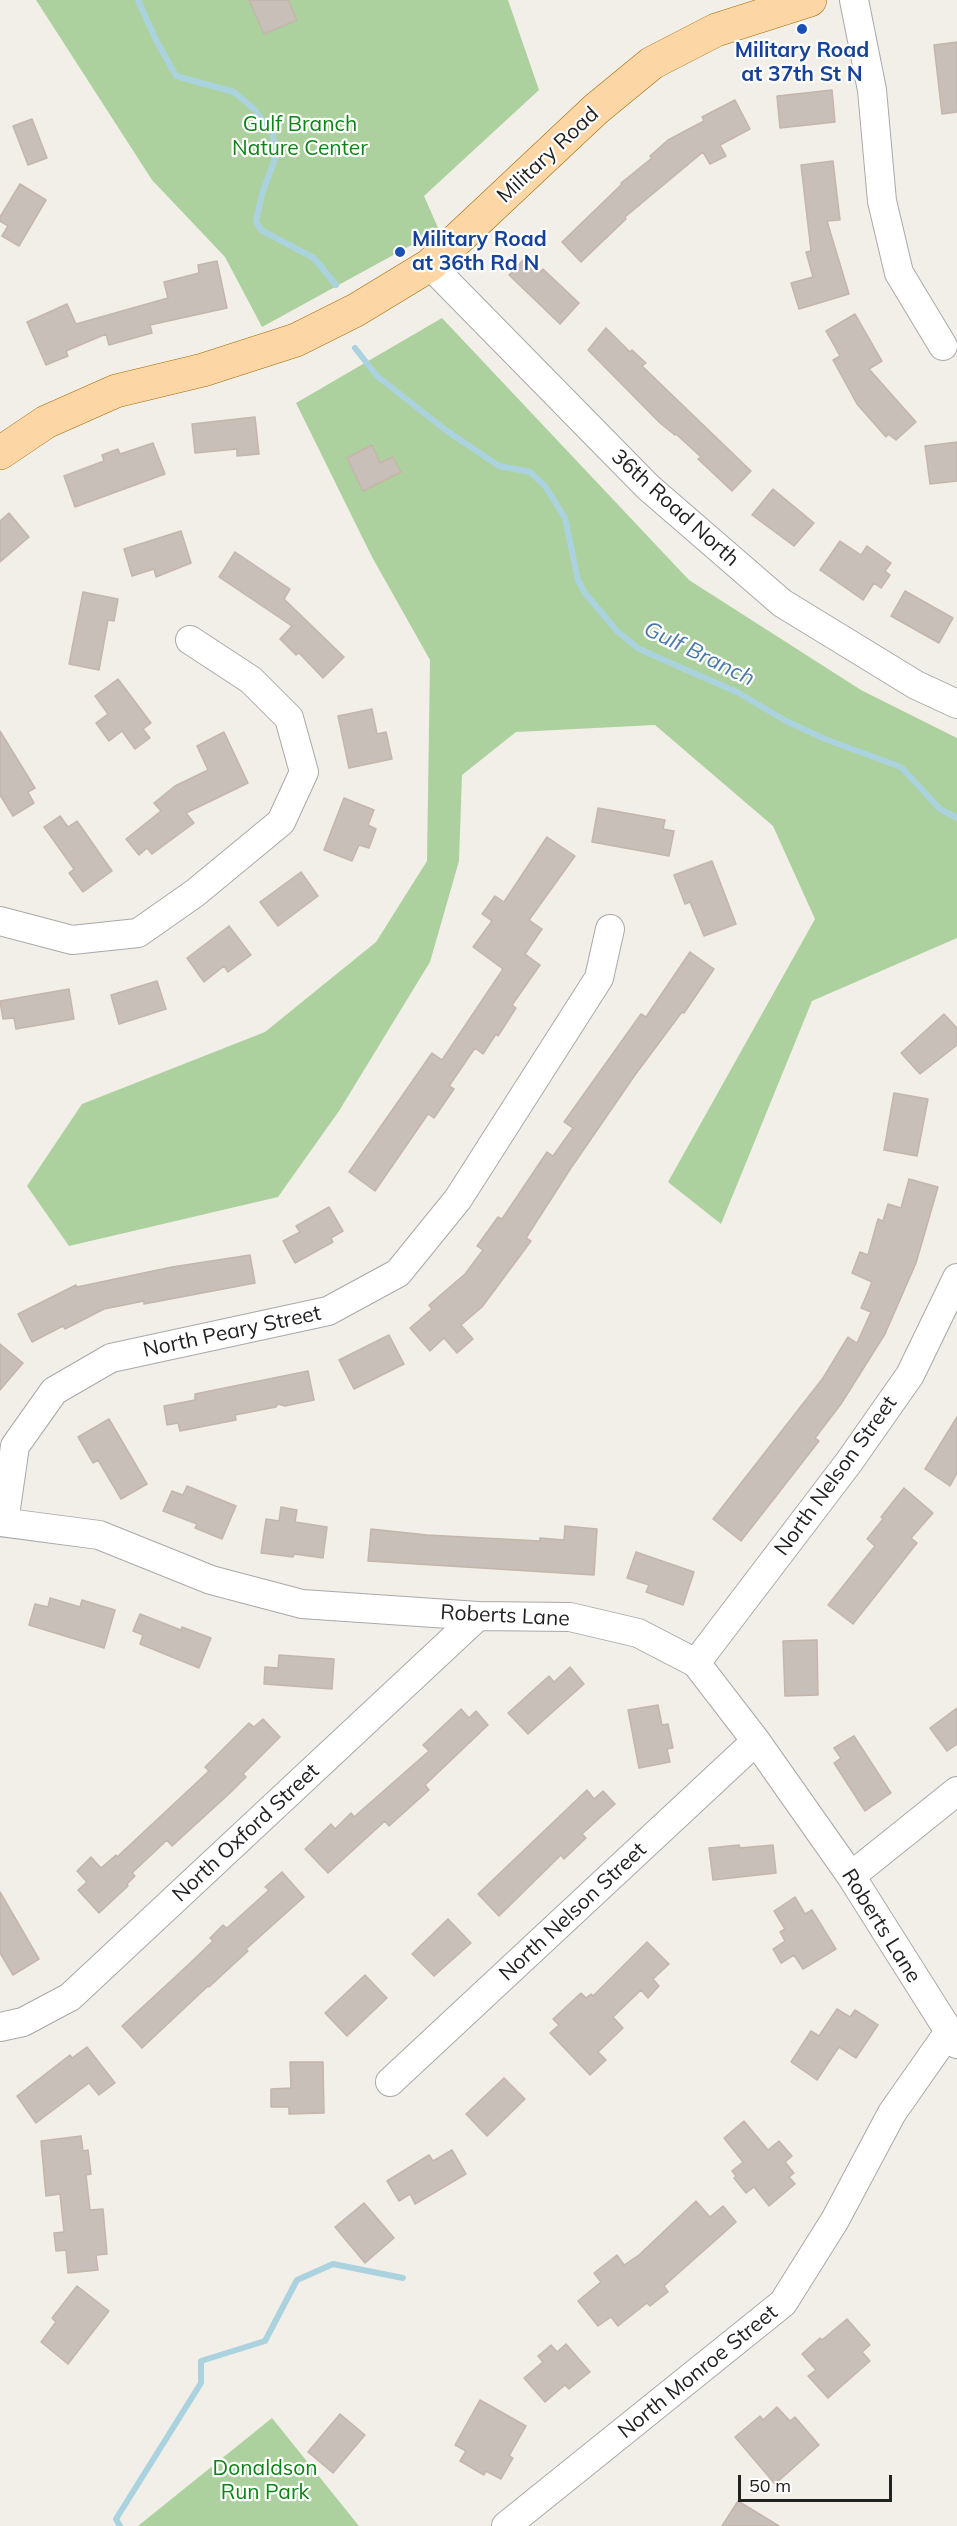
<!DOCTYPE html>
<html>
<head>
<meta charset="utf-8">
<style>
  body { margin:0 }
  #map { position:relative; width:957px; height:2526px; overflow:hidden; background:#f2efe9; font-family:Mulish,sans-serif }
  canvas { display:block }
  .scale { position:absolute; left:738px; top:2475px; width:154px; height:27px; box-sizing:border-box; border:3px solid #222; border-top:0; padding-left:8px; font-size:18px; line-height:21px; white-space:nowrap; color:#222; -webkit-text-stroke:4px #fff; paint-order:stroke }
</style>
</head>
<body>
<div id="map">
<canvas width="957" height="2526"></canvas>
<div class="scale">50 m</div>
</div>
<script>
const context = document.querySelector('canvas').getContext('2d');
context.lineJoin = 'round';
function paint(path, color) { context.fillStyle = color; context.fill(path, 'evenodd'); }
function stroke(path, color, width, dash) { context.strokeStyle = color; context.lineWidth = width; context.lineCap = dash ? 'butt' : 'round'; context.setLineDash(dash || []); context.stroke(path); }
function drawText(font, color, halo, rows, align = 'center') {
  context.font = font + ' Mulish,sans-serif'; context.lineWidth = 4.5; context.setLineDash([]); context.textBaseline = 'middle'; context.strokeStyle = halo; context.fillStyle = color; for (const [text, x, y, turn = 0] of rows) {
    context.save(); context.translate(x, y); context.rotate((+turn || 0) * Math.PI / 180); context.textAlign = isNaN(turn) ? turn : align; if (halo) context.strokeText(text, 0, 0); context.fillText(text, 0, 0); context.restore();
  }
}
paint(new Path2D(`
  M36,0H508L539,90L424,196L439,230L262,327L225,257L152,180Z
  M442,318L689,580L861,690L957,738V938L812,1001L721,1224L668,1182L815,919L773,826L655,725L516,732L462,775L459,861L430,962L339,1111L278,1197L69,1246L27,1186L82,1104L265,1032L376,942L427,861L430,660L372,557L296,403Z
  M272,2418L359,2526H138Z`), '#add19e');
stroke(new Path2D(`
  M138,0L155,38L176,76L234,92L254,109L273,134L275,159L262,194L256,221L261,230L314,258L336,285
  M355,348L377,376L447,431L499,466L530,472L545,486L565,518L578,580L585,593L617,631L639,649L739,693L786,721L825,739L901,767L940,809L957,818
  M120,2526L116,2519L201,2383V2361L265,2341L297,2280L333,2264L403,2278`), '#aad3df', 6);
const building = new Path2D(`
  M249,0H288L297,20L264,34Z
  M957,42V112L942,114L934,45Z
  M832,90L835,122L780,128L777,96Z
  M735,100L750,129L720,145L726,156L710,164L703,152L625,217L626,219L581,262L562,242L622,184L621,183L652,158L650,156L668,140L704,121L702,117Z
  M32,119L47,158L28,165L13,126Z
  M833,161L840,220L827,221L849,294L799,309L791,283L813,277L806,252L811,251L801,165Z
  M20,184L46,200L19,246L2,236L8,226L0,221V217Z
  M525,258L540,272L543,269L579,303L560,324L509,275Z
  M217,261L227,308L150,325L152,333L109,345L106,334L66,351L68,356L46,365L27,322L67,304L76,324L168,298L164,282L199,273L198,265Z
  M855,314L882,361L869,369L916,422L896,440L888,434L886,437L857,404L833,360L840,356L826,331Z
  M606,328L630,352L632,350L646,363L642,366L751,471L732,491L698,459L701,457L676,434L675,435L660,423L588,350Z
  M255,417L259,454L237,456V449L195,453L192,424Z
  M957,442V481L930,484L925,446Z
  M153,443L165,474L75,507L64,476L104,461L102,455L118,449L120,454Z
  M372,445L380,463L393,457L401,472L363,491L347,458Z
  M773,489L814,523L794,546L752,515Z
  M9,513L29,537L0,562V521Z
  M181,531L191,563L156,577L154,569L132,576L124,549Z
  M840,541L861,555L867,546L891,563L885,571L890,575L881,588L874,583L863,600L820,570Z
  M235,552L290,589L284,599L344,657L323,678L299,653L296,655L280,639L292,626L219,577Z
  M905,591L953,618L939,643L891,616Z
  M83,592L118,599L114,621L108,620L99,670L69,664Z
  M118,679L151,723L143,729L150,738L135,749L122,731L109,741L96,723L108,714L95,696Z
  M372,709L377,734L386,732L392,759L349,768L338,716Z
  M0,731L35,788L28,792L34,803L13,816L0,795Z
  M224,732L248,783L186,813L194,823L152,854L147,848L139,855L126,839L161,811L154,803L175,786L208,770L197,746Z
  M344,798L374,810L368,825L376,829L369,848L359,845L352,861L324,850Z
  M598,808L665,820L663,829L674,831L669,856L592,842Z
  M60,816L68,827L77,821L112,871L83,892L69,873L74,869L44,827Z
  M547,837L575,856L529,920L542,929L525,954L540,965L512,1005L516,1008L498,1036L496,1034L483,1054L475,1048L449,1086L454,1089L434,1118L428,1114L375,1191L349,1172L432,1053L442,1060L503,969L473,947L492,921L482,914L495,896L504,902Z
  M712,861L736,924L704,936L690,902L685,904L674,875Z
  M301,872L318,896L278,926L260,902Z
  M229,926L251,955L228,972L224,966L204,982L187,958Z
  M690,952L714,969L684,1013L682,1012L635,1075L571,1168L526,1238L531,1241L482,1307L461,1325L473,1339L457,1353L444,1338L430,1351L410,1328L432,1309L429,1305L465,1274L483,1250L477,1246L498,1217L502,1219L547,1152L553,1156L573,1128L564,1122L641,1014L646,1017Z
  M157,981L166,1009L119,1024L111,995Z
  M69,989L74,1019L16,1029L14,1018L3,1019L0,1001Z
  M944,1014L957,1028V1045L920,1074L901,1053Z
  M894,1093L928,1099L917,1156L884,1150Z
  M909,1179L938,1187L916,1263L885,1334L841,1404L815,1438L819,1441L741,1541L713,1519L823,1378L848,1337L857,1343L871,1312L861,1308L872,1282L852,1273L860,1252L868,1255L878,1219L883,1221L888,1204L901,1208Z
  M329,1207L343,1231L331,1238L333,1242L295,1263L283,1241L300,1232L296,1226Z
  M250,1255L255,1283L144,1304V1301L104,1309L65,1329L63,1326L32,1342L18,1314L76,1285L77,1287L172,1267Z
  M389,1335L404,1364L354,1389L339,1360Z
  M0,1344L23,1363L0,1390Z
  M308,1371L314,1400L285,1406L278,1404L276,1407L235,1415L236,1420L180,1431L178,1423L167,1425L164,1406L195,1400V1394Z
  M957,1417V1473L950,1486L925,1469Z
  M109,1419L147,1484L121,1499L98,1460L93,1463L78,1437Z
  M187,1486L236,1506L222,1539L195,1528L197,1524L163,1511L172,1491L183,1495Z
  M904,1488L933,1513L911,1538L917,1543L853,1624L828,1605L875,1546L867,1539L883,1519L881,1517Z
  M281,1507L297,1510L295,1522L327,1527L323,1558L294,1554L293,1557L261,1553L266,1519L279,1521Z
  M565,1526L597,1529L594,1575L368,1561L371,1529L427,1535L540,1541V1538L564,1540Z
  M636,1552L694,1572L683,1605L646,1592L649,1585L627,1578Z
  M50,1598L80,1607L82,1600L115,1610L104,1648L29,1625L35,1604L48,1607Z
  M140,1614L181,1630L182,1627L211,1638L199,1668L140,1644L143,1635L133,1631Z
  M817,1640L818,1695L785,1696L783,1641Z
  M279,1655L334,1659L332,1689L264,1684L265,1667L278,1668Z
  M570,1667L584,1684L528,1734L508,1713L549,1676L554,1682Z
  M658,1705L662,1725L668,1724L673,1748L667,1749L670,1762L639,1768L628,1710Z
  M957,1708V1744L947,1751L930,1728Z
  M461,1709L469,1718L476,1711L488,1725L425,1785L429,1790L389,1826L385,1821L328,1873L305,1849L331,1824L335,1829L351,1813L354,1817L429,1751L423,1745Z
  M263,1719L280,1737L243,1774L246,1777L230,1793L172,1846L167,1840L132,1873L135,1876L127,1884L128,1886L99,1913L78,1890L87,1882L77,1871L91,1857L101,1868L116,1855L117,1857L209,1771L205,1767L249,1723L254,1727Z
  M854,1736L891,1793L865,1811L834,1763L841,1758L834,1748Z
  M587,1790L594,1799L603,1791L615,1804L582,1834L586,1838L564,1859L561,1855L499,1916L478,1894Z
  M739,1845L740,1848L773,1845L776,1873L713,1880L709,1848Z
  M282,1872L304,1897L246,1949L248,1951L209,1987L208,1986L142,2048L122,2026L188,1965L213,1941L210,1938L223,1925L227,1928L269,1890L265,1887Z
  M0,1892L39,1959L13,1975L0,1953Z
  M795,1897L805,1914L812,1910L836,1949L803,1969L794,1955L781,1963L773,1949L785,1941L780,1932L785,1929L774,1911Z
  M448,1919L471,1943L434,1976L412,1954Z
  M647,1942L669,1964L653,1979L659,1986L648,1998L641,1990L613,2017L623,2028L598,2052L606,2060L590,2075L550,2033L559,2025L553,2019L581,1993L586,1998L591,1994L593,1996Z
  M365,1975L387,1998L347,2036L325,2013Z
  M837,2009L850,2017L855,2010L878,2025L856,2058L839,2047L817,2080L791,2062L811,2031L819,2036Z
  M87,2047L115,2083L99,2095L89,2083L36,2123L17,2096L70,2055L72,2058Z
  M290,2062H323L324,2113L289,2114V2107H271V2089L291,2088Z
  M504,2078L525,2099L487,2136L466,2114Z
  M744,2121L768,2150L779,2141L792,2156L785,2162L794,2173L789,2177L795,2184L769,2206L754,2187L746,2193L734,2178L736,2176L732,2171L743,2162L724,2138Z
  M81,2136L83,2151L88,2150L91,2174L86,2175L90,2210L103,2209L107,2254L96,2255L98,2270L68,2273L66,2250L56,2251L54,2233L64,2232L60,2194L46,2196L41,2141Z
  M452,2150L466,2174L415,2204L410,2194L399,2201L387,2181L429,2155L433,2161Z
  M696,2201L710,2217L723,2206L736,2222L664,2286L668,2292L650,2306L647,2303L618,2326L611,2317L598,2326L578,2301L601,2282L594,2273L617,2255L624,2265L639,2255Z
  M364,2203L394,2238L365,2263L335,2227Z
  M77,2286L109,2311L68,2364L41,2342L56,2322L52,2318Z
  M847,2319L870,2345L862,2352L870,2361L828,2398L808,2376L816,2370L802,2354L820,2338L822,2340Z
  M566,2344L590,2372L569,2389L565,2385L545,2402L524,2378L543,2362L538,2356L551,2345L557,2352Z
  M480,2400L526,2426L509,2456L513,2458L501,2479L486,2471L484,2475L460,2461L466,2451L455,2445Z
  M777,2407L790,2421L795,2417L819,2445L775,2484L735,2437L760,2416L763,2420Z
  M340,2414L365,2435L333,2473L308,2452Z
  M738,2501L779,2526H722Z`);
paint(building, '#c7bfb8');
stroke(building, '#c4b6ab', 1.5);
const minor = new Path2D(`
  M854,0L872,90L882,201L899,273L943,346
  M430,265L648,487L782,603L916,685L957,704
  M0,921L72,940L138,933L195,893L281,822L304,772L289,718L251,680L190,640
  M0,1522L99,1535L211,1580L302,1604L478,1616L570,1617L638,1633L696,1663L756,1741L851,1876L957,2044
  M4,1522L15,1446L54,1391L111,1358L328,1311L398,1273L458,1199L599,978L610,929
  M696,1663L849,1462L910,1375L957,1278
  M851,1876L957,1791
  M0,2027L23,2022L70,1997L478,1616
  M390,2082L756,1741
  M506,2526L783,2303L835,2220L892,2113L948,2033`);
const major = new Path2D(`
  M0,453L46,422L116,391L203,370L296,340L356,310L430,265L596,109L652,63L716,30L810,0`);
stroke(minor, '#a9a9a9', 30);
stroke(major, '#a06b00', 34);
stroke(minor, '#fff', 28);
stroke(major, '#fcd6a4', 33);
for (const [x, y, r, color] of [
  [802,29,6,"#1a4fb4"],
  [400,252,6,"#1a4fb4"]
]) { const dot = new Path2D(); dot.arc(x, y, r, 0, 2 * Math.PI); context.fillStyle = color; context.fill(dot); stroke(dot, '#fff', 2); }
drawText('bold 21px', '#164399', '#fff', [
  ["Military Road",802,51],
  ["at 37th St N",802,75],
  ["Military Road",412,240,"left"],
  ["at 36th Rd N",412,264,"left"]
]);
drawText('21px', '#0c8416', '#fff', [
  ["Gulf Branch",300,125],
  ["Nature Center",300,149],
  ["Donaldson",265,2469],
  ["Run Park",265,2493]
]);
drawText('21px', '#222', '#fff', [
  ["Military Road",548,155,-43],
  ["36th Road North",675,508,42],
  ["North Peary Street",232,1332,-12],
  ["North Nelson Street",836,1476,-54],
  ["Roberts Lane",505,1616,3],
  ["North Oxford Street",246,1833,-43],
  ["North Nelson Street",573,1912,-43],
  ["Roberts Lane",881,1926,58],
  ["North Monroe Street",698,2372,-39]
]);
drawText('italic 22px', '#4a7aab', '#fff', [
  ["Gulf Branch",699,654,26]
]);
</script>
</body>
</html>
